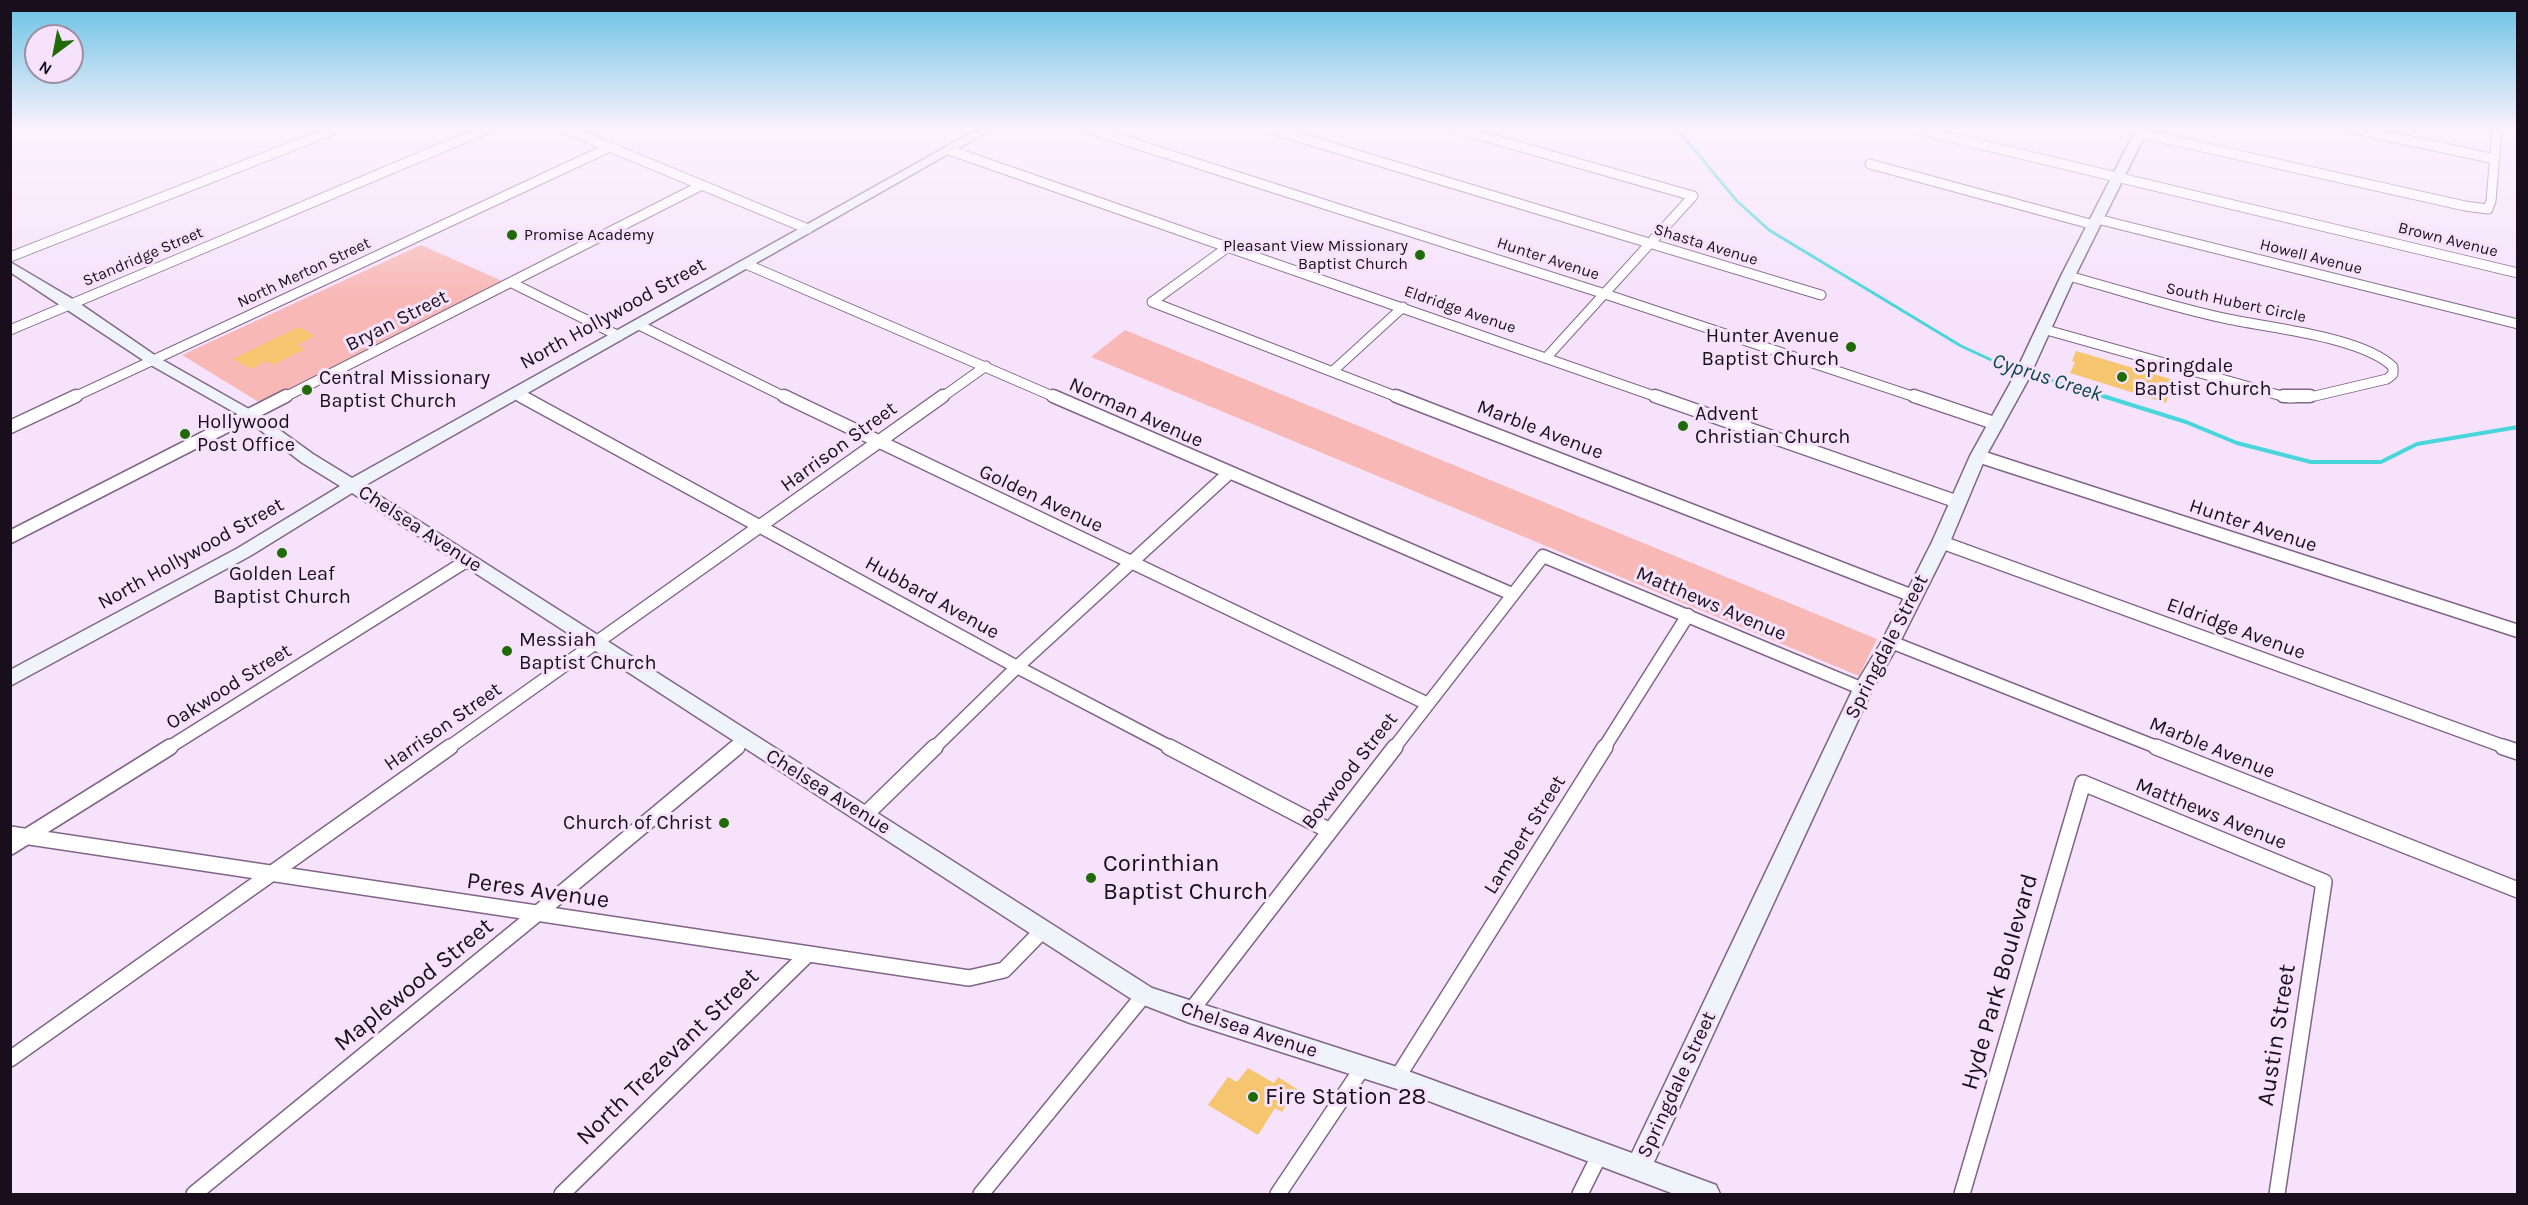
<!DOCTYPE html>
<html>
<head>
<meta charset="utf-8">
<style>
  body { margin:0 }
  #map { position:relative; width:2528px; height:1205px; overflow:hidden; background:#f6e3fb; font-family:Karla,sans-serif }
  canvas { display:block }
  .frame { position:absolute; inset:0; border:12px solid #190e1b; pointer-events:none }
  .north { position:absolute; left:24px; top:24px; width:60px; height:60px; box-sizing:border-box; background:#f6e3fb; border:2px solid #9e8ea1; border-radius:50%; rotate:212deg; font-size:16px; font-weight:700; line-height:24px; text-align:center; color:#190e1b }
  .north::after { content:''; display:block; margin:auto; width:21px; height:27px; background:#206a07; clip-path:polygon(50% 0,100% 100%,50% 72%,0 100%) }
</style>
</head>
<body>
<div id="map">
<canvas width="2528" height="1205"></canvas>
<div class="frame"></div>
<div class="north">N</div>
</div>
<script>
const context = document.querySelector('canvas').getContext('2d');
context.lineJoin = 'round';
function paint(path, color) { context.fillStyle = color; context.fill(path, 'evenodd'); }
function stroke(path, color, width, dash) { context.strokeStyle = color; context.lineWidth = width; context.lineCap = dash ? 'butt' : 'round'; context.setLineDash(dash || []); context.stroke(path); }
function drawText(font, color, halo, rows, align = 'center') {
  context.font = font + ' Karla,sans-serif'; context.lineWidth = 6; context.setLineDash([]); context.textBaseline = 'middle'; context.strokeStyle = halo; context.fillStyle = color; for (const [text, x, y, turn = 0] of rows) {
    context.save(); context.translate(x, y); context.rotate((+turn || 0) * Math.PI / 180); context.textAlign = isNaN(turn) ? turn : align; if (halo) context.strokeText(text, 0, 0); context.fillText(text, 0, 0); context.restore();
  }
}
paint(new Path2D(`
  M421,245L502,281L262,404L182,355Z
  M1125,330L1877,639L1859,676L1091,357Z`), '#f8b8b6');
stroke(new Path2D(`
  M1677,129L1737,201L1769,230L1961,346L2000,364L2020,370
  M2028,373L2108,398`), '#49d5dc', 3);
stroke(new Path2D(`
  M2103,396L2186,422L2237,443L2311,462H2381L2417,444L2518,427`), '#49d5dc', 4);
paint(new Path2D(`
  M299,327L315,336L297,345L305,349L273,365L266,361L251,369L233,359Z
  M2076,351L2174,380L2166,403L2070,373L2075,362L2072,361Z
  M1248,1068L1274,1083L1278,1077L1297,1089L1282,1112L1275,1108L1258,1135L1208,1105L1228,1077L1237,1082Z`), '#f6c570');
const streetFar2 = new Path2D(`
  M566,129L808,229
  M1089,129L1605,294L1918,398
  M1272,129L1821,295
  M1458,129L1693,196L1546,358
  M1916,129L2518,273
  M2354,129L2495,159
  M2140,133L2465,206L2488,209L2491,201L2497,129
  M949,150L1660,398
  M1870,164L2094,225
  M2097,219L2518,324
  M10,257L336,129
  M746,264L1057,398
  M2068,276C2121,290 2174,308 2228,319C2270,328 2363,337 2393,367V374L2387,379L2315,396L2291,398
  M512,283L619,336
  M1152,302L1400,398
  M1152,302L1228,247
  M639,325L787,398
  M2043,329L2289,398
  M10,330L486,129
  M1333,371L1403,307
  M517,394L524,398
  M72,398L610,147
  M283,398L702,185
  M941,398L986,366`);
const streetFar1 = new Path2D(`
  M521,396L1017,667L1172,748
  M784,396L1428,704
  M1053,396L1512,594
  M1396,396L1913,596
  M1655,396L1958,502
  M1914,396L1997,424
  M2283,396H2310
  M10,427L76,396
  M1978,456L2518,631
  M10,537L286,396
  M1941,542L2508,748
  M1891,642L2159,748
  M168,748L468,560
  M448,748L943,396
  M735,748L746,739
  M934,748L1017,667L1229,473
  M1394,748L1543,556L1863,689
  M1604,748L1688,615`);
const street = new Path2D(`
  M1169,747L1330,831
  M2156,747L2518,890
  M2503,747L2518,752
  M865,815L935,747
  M10,834L969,978L1004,970L1043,930
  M10,847L170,747
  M1190,1012L1395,747
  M10,1059L450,747
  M1397,1078L1605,747
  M194,1194L538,913L737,747
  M562,1194L808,954
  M981,1194L1144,995
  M1278,1194L1363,1067
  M1580,1194L1600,1154
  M1962,1194L2083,783L2324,882L2277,1194`);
const secondary = new Path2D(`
  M978,129H992L364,486L1152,988L1397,1067L1632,1153L1853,689L1882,641L1932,542L1970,456L2012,380L2061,276L2136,129H2148L2075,276L2028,380L1986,456L1950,542L1900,642L1872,690L1654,1162L1716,1185L1720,1194H1674L1397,1089L1190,1023L1136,1002L352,493L250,556L10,686V670L238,548L340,486L301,462L246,419L149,364L10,272V262L76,301L159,358L256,413L313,454L352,478Z`);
stroke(streetFar2, '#816588', 11);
stroke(streetFar1, '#816588', 15);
stroke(street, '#816588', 18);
stroke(secondary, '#816588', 3);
stroke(streetFar2, '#fff', 9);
stroke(streetFar1, '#fff', 12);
stroke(street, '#fff', 15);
paint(secondary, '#eff3fa');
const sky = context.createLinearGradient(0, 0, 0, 298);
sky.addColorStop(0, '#68c1e3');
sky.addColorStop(0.43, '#fbf2fd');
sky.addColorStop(1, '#fbf2fd00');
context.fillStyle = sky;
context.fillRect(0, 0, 2528, 298);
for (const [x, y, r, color] of [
  [512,235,6,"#206a07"],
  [1420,255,6,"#206a07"],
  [1851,347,6,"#206a07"],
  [2122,377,6,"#206a07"],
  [307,390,6,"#206a07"],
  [1683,426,6,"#206a07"],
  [185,434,6,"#206a07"],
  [282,553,6,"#206a07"],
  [507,651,6,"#206a07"],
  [724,823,6,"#206a07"],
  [1091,878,6,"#206a07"],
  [1253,1097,6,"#206a07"]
]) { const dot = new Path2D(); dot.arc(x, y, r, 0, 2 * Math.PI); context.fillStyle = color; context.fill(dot); stroke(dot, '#f6e3fb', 2); }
drawText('16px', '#190e1b', '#f6e3fb', [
  ["Promise Academy",524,235],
  ["Pleasant View Missionary",1408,246,"right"],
  ["Baptist Church",1408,264,"right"]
], 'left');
drawText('16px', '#190e1b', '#f6e3fb', [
  ["Brown Avenue",2448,240,14],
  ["Shasta Avenue",1706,245,17],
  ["Standridge Street",143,257,-23],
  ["Howell Avenue",2311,257,14],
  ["Hunter Avenue",1548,259,18],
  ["North Merton Street",304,273,-25],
  ["South Hubert Circle",2236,303,12],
  ["Eldridge Avenue",1460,310,19]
]);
drawText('20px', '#190e1b', '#f6e3fb', [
  ["North Hollywood Street",613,314,-29],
  ["Bryan Street",397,321,-27],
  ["Norman Avenue",1136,413,24],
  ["Marble Avenue",1540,430,21],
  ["Harrison Street",839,447,-36],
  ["Golden Avenue",1041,499,25],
  ["Hunter Avenue",2253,526,18],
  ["Chelsea Avenue",420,529,33],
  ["North Hollywood Street",191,554,-29],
  ["Hubbard Avenue",932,598,29],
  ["Matthews Avenue",1711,604,23],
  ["Eldridge Avenue",2236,629,20],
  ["Springdale Street",1887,647,-63],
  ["Oakwood Street",229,687,-32],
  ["Harrison Street",443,727,-35],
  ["Marble Avenue",2212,748,22],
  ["Boxwood Street",1350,771,-52],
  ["Chelsea Avenue",828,792,32],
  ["Matthews Avenue",2211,814,22],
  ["Lambert Street",1525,835,-58],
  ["Chelsea Avenue",1249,1030,18],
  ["Springdale Street",1677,1085,-65]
]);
drawText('20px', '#190e1b', '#f6e3fb', [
  ["Hunter Avenue",1839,336,"right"],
  ["Baptist Church",1839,359,"right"],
  ["Springdale",2134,366],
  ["Baptist Church",2134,389],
  ["Central Missionary",319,378],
  ["Baptist Church",319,401],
  ["Advent",1695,414],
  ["Christian Church",1695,437],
  ["Hollywood",197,422],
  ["Post Office",197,445],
  ["Golden Leaf",282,574,"center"],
  ["Baptist Church",282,597,"center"],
  ["Messiah",519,640],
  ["Baptist Church",519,663],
  ["Church of Christ",712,823,"right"]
], 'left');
drawText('italic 21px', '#054649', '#f6e3fb', [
  ["Cyprus Creek",2047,378,18]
]);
drawText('24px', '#190e1b', '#f6e3fb', [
  ["Corinthian",1103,864],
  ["Baptist Church",1103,892],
  ["Fire Station 28",1265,1097]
], 'left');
drawText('24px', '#190e1b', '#f6e3fb', [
  ["Peres Avenue",538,891,8],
  ["Hyde Park Boulevard",2000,982,-74],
  ["Maplewood Street",414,985,-39],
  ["Austin Street",2277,1035,-81],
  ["North Trezevant Street",668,1057,-44]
]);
</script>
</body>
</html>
